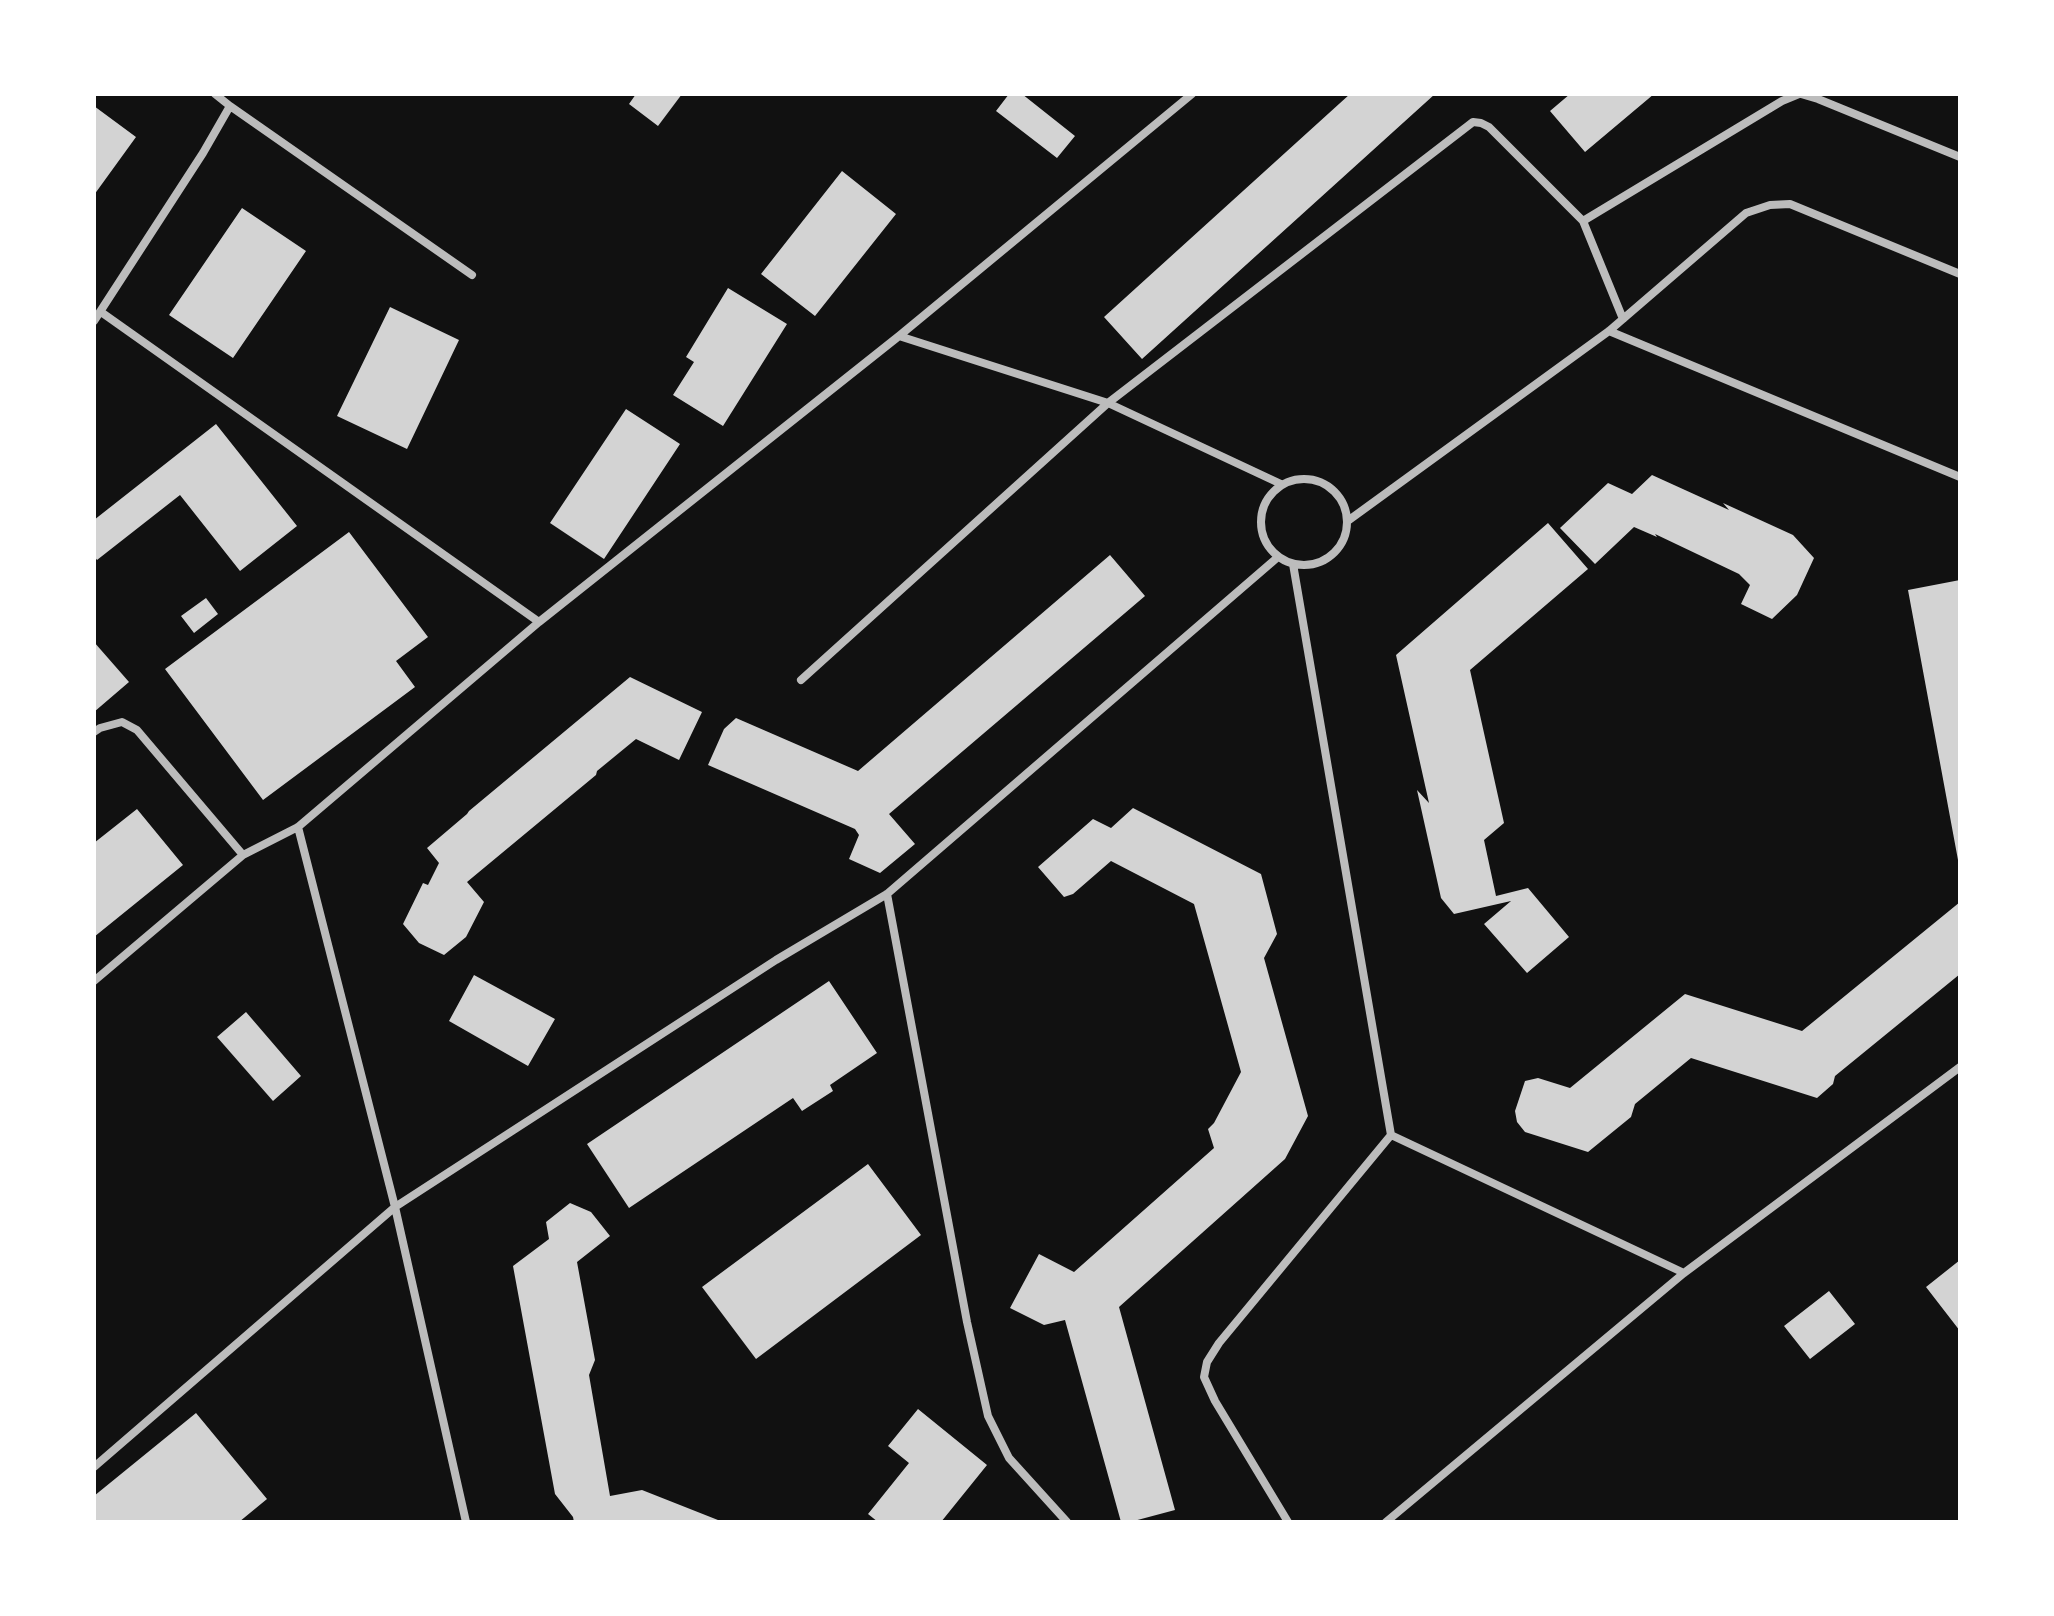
<!DOCTYPE html>
<html>
<head>
<meta charset="utf-8">
<style>
  body { margin:0 }
  #map { position:relative; width:2054px; height:1616px; overflow:hidden; background:#111; font-family:Commissioner,sans-serif }
  canvas { display:block }
  .frame { position:absolute; inset:0; border:96px solid #fff; pointer-events:none }
</style>
</head>
<body>
<div id="map">
<canvas width="2054" height="1616"></canvas>
<div class="frame"></div>
</div>
<script>
const context = document.querySelector('canvas').getContext('2d');
context.lineJoin = 'round';
function paint(path, color) { context.fillStyle = color; context.fill(path, 'evenodd'); }
function stroke(path, color, width, dash) { context.strokeStyle = color; context.lineWidth = width; context.lineCap = dash ? 'butt' : 'round'; context.setLineDash(dash || []); context.stroke(path); }
paint(new Path2D(`
  M636,94H682L658,126L629,104Z
  M1009,94H1022L1075,136L1057,158L996,111Z
  M1350,94H1435L1142,359L1104,317Z
  M1570,94H1654L1585,152L1550,111Z
  M94,106L136,137L94,195Z
  M842,171L896,214L815,316L761,274Z
  M242,208L306,251L233,358L169,315Z
  M728,288L787,324L723,426L673,395L694,362L686,357Z
  M390,307L459,340L407,449L337,416Z
  M626,409L680,444L604,559L550,523Z
  M216,424L297,526L240,571L180,495L97,560L94,556V520Z
  M1652,475L1729,510L1723,503L1793,535L1814,558L1797,595L1772,619L1741,604L1750,585L1739,574L1655,534L1657,537L1634,527L1595,564L1560,528L1608,483L1632,494Z
  M1548,523L1588,569L1470,670L1504,823L1484,840L1496,896L1528,888L1569,937L1527,973L1484,924L1511,901L1454,914L1441,898L1417,790L1429,803L1396,655Z
  M349,532L428,637L396,661L415,687L263,800L165,669Z
  M1110,555L1145,596L889,814L915,844L880,873L849,859L859,835L855,829L708,765L724,729L736,718L858,771Z
  M1960,580V860H1958L1908,590Z
  M206,598L218,614L194,633L181,616Z
  M94,642L129,682L94,712Z
  M630,677L702,712L679,760L636,739L597,771L596,775L467,882L484,902L466,937L444,955L419,943L403,924L423,883L428,885L439,863L427,848L467,814L469,811Z
  M1133,808L1261,874L1277,934L1264,958L1308,1116L1285,1159L1119,1307L1175,1510L1130,1522H1121L1065,1320L1044,1325L1010,1308L1039,1254L1074,1272L1214,1148L1208,1129L1214,1123L1241,1072L1194,904L1111,861L1073,894L1064,897L1038,867L1093,819L1111,828Z
  M137,809L183,865L94,937V843Z
  M1960,902V974L1835,1076L1833,1084L1817,1098L1691,1058L1635,1104L1631,1117L1588,1152L1525,1132L1517,1122L1515,1111L1525,1081L1538,1078L1570,1088L1685,994L1802,1031Z
  M474,975L555,1019L528,1066L449,1021Z
  M829,981L877,1053L830,1085L833,1091L802,1111L793,1098L629,1208L587,1144Z
  M246,1012L301,1076L273,1101L217,1037Z
  M868,1164L921,1235L756,1359L702,1287Z
  M570,1203L591,1212L610,1236L577,1262L595,1360L589,1375L610,1496L642,1490L723,1522H574L573,1517L555,1494L513,1266L549,1239L546,1222Z
  M1960,1260V1331L1926,1287Z
  M1829,1291L1855,1324L1810,1359L1784,1326Z
  M918,1409L987,1465L941,1522H878L868,1514L909,1463L888,1446Z
  M196,1413L267,1499L239,1522H184L182,1520L179,1522H94V1496Z`), '#d3d3d3');
stroke(new Path2D(`
  M1801,94L1818,99L1960,157
  M230,106L472,275
  M101,312L539,622
  M1623,319L1583,221L1782,101L1799,94
  M94,321L203,153L230,106L215,94
  M1609,331L1960,477
  M899,336L1108,403L1281,484
  M1261 522a43 43 0 1 1 86 0a43 43 0 1 1-86 0Z
  M1349,520L1609,331L1746,213L1770,205L1790,204L1960,274
  M1293,564L1391,1135L1684,1273
  M801,680L1108,403L1473,122L1481,123L1489,127L1583,221
  M94,732L100,728L122,722L137,730L243,855
  M298,827L395,1207L466,1522
  M887,894L967,1322L988,1416L1009,1458L1067,1522
  M94,981L243,855L298,827L539,622L899,336L1192,94
  M94,1467L395,1207L776,960L887,894L1278,557
  M1288,1522L1215,1401L1204,1377L1207,1362L1219,1343L1391,1135
  M1386,1522L1684,1273L1960,1067`), '#bcbcbc', 8);
</script>
</body>
</html>
